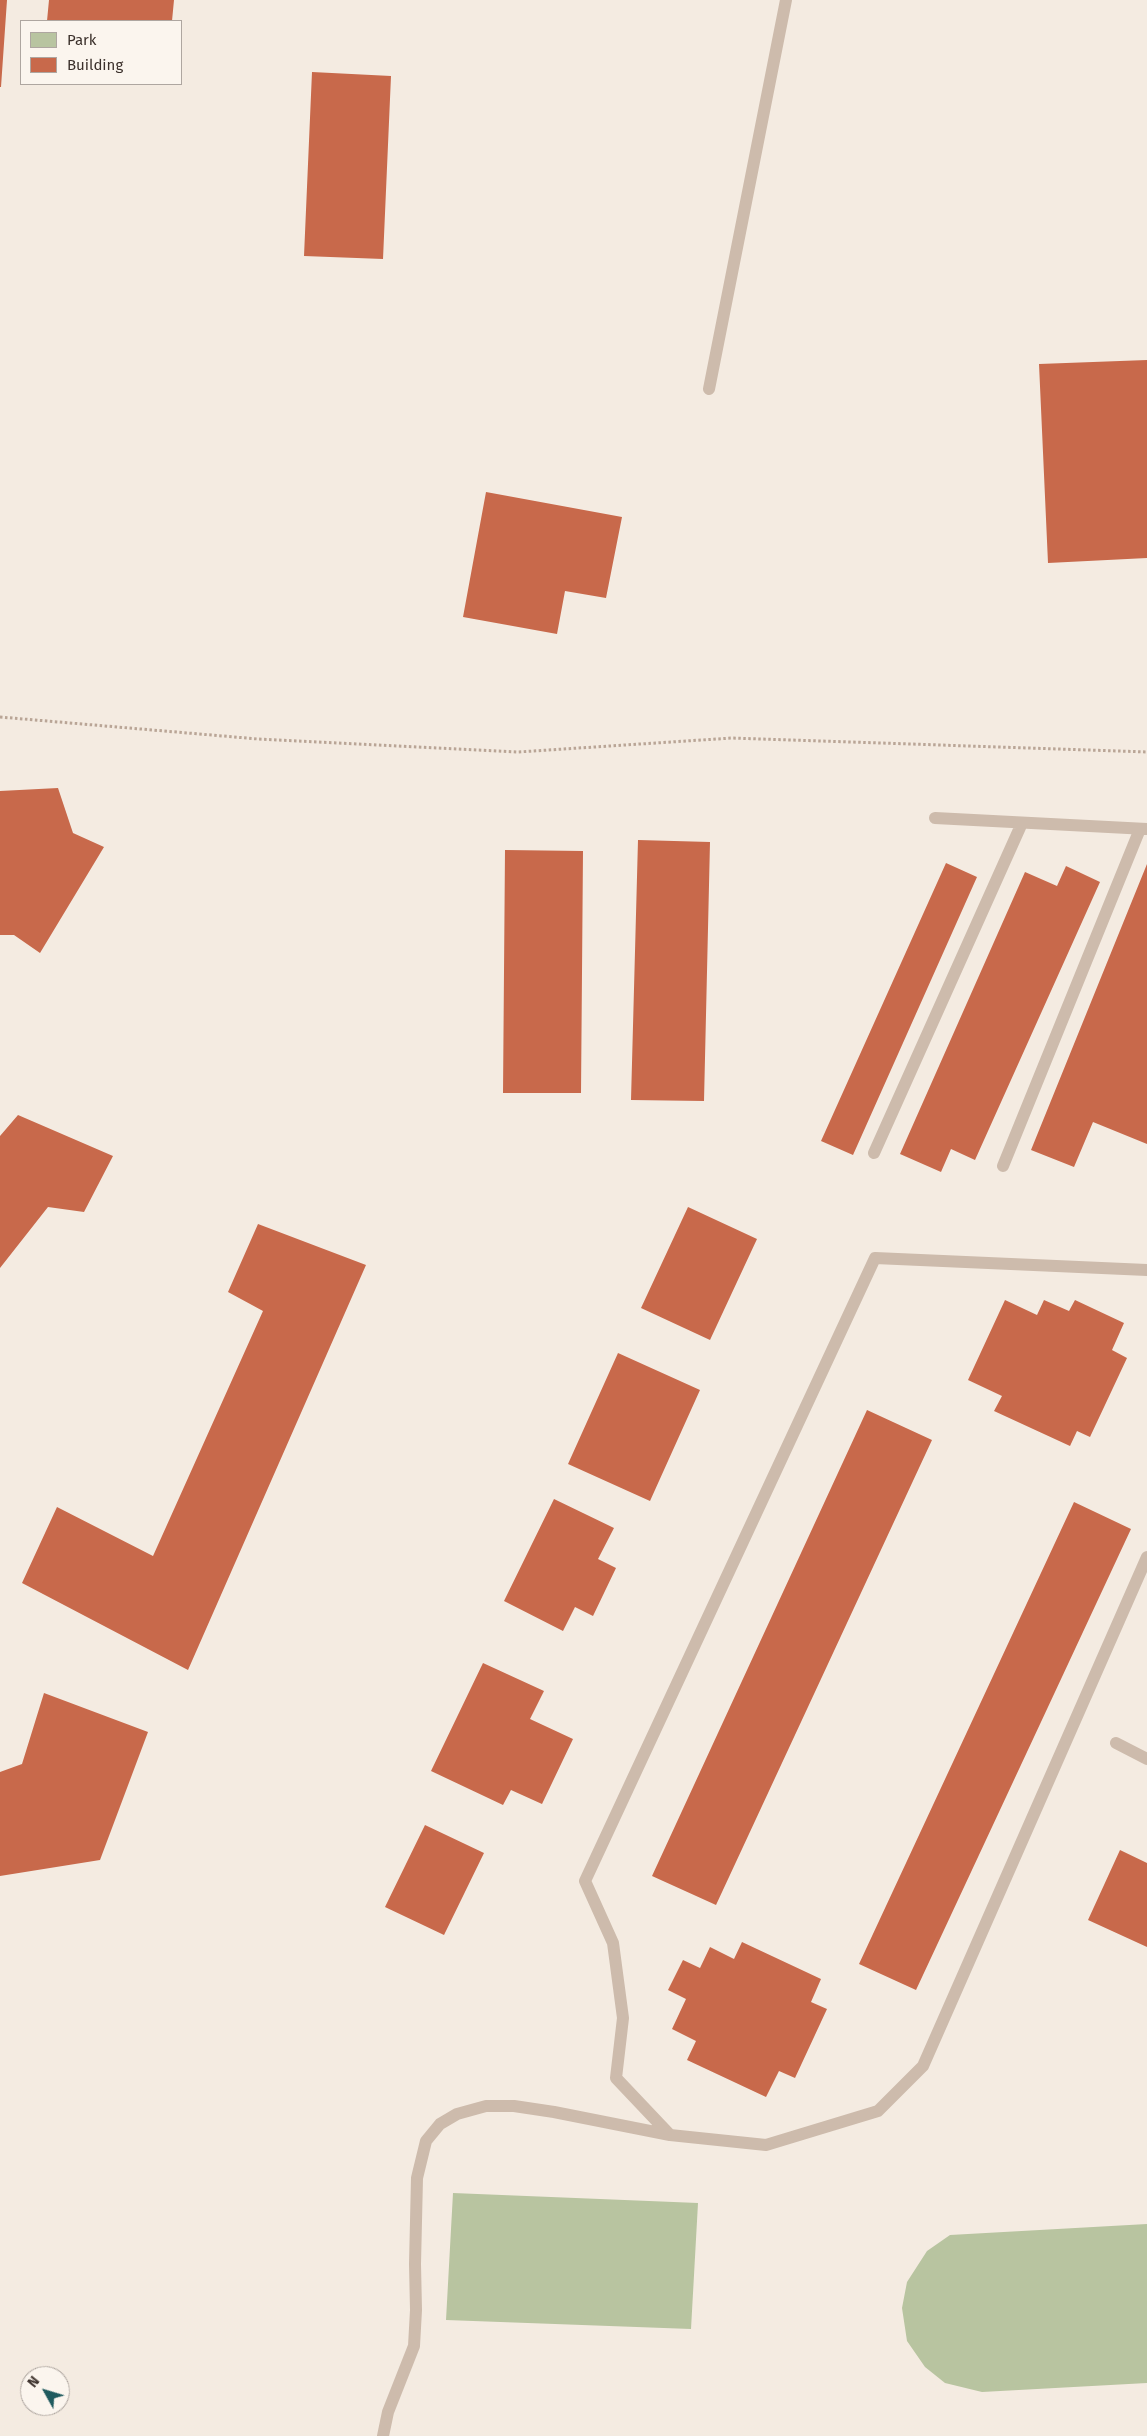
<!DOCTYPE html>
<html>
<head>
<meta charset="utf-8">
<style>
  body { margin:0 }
  #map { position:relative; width:1147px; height:2436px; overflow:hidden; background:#f4ebe1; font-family:"Fira Sans",sans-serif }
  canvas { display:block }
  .legend { position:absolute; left:20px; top:20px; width:162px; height:65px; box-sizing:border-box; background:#fbf5ee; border:1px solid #aea6a0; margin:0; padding:6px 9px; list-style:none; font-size:15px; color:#3b302b }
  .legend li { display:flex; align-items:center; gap:10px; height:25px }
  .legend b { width:25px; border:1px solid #aea6a0 }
  .north { position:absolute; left:20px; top:2366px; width:50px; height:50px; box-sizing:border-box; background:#fbf5ee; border:1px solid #aea6a0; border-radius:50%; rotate:309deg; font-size:14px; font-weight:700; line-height:20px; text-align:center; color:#3b302b }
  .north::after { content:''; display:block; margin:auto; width:18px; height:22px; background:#1f5a5e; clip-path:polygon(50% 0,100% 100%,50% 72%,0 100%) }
</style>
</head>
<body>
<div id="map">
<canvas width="1147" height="2436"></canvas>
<ul class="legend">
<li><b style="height:14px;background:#b8c4a0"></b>Park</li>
<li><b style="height:14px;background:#c8694b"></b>Building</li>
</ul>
<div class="north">N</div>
</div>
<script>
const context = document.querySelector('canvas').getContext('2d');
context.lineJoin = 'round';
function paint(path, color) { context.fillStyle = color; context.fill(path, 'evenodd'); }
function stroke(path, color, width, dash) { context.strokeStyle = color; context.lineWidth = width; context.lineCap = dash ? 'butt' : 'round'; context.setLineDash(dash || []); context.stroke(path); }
paint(new Path2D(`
  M453,2193L698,2203L691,2329L446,2320Z
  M1147,2224V2383L982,2392L945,2383L925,2367L907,2341L902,2308L907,2282L927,2251L950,2235Z`), '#b8c4a0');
paint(new Path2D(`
  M0,0H7L1,87H0Z
  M49,0H174L172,21H47Z
  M312,72L391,76L383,259L304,256Z
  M1147,360V558L1048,563L1039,364Z
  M486,492L622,517L606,598L565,591L557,634L463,617Z
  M58,788L73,833L104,847L40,953L14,935H0V791Z
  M638,840L710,842L704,1101L631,1100Z
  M505,850L583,851L581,1093H503Z
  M946,863L977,877L853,1155L821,1141Z
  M1147,864V1144L1093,1122L1074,1167L1031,1150Z
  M1066,866L1100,882L975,1160L951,1149L941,1172L900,1154L1025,872L1057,886Z
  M18,1115L113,1156L84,1212L48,1207L0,1268V1136Z
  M688,1207L757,1239L710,1340L641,1308Z
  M258,1224L366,1265L188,1670L22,1583L57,1507L153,1556L263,1311L228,1292Z
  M1005,1300L1037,1315L1044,1300L1069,1311L1075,1300L1124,1323L1112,1350L1127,1358L1090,1437L1077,1431L1070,1446L994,1411L1002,1396L968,1380Z
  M618,1353L700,1390L650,1501L568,1464Z
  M867,1410L932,1440L716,1905L652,1876Z
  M554,1499L614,1528L598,1559L616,1568L593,1616L575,1607L563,1631L504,1601Z
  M1074,1502L1131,1529L916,1990L859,1964Z
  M483,1663L544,1691L530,1719L573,1739L542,1804L511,1790L503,1805L431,1771Z
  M44,1693L148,1732L100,1860L0,1876V1772L22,1764Z
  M425,1825L484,1853L444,1935L385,1907Z
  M1120,1850L1147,1863V1947L1088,1920Z
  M742,1942L821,1979L811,2002L827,2009L795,2078L779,2071L766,2097L687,2060L696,2041L672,2029L686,1999L668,1990L683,1960L700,1968L710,1947L734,1959Z`), '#c8694b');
stroke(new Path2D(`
  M0,717L258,739L518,752L732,738L1147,752`), '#b9a596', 3, [2.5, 2.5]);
stroke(new Path2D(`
  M709,389L786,0
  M935,818L1147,829
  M874,1153L1022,823
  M1003,1166L1140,829
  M1147,1270L875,1258L585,1881L613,1943L623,2018L616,2078L670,2135L766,2145L878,2111L923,2066L1147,1557
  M1116,1743L1147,1759
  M383,2436L388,2412L414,2346L416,2310L415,2264L417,2178L426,2141L440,2124L457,2114L486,2106H514L554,2112L670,2135`), '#cdbbac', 12);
</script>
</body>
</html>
